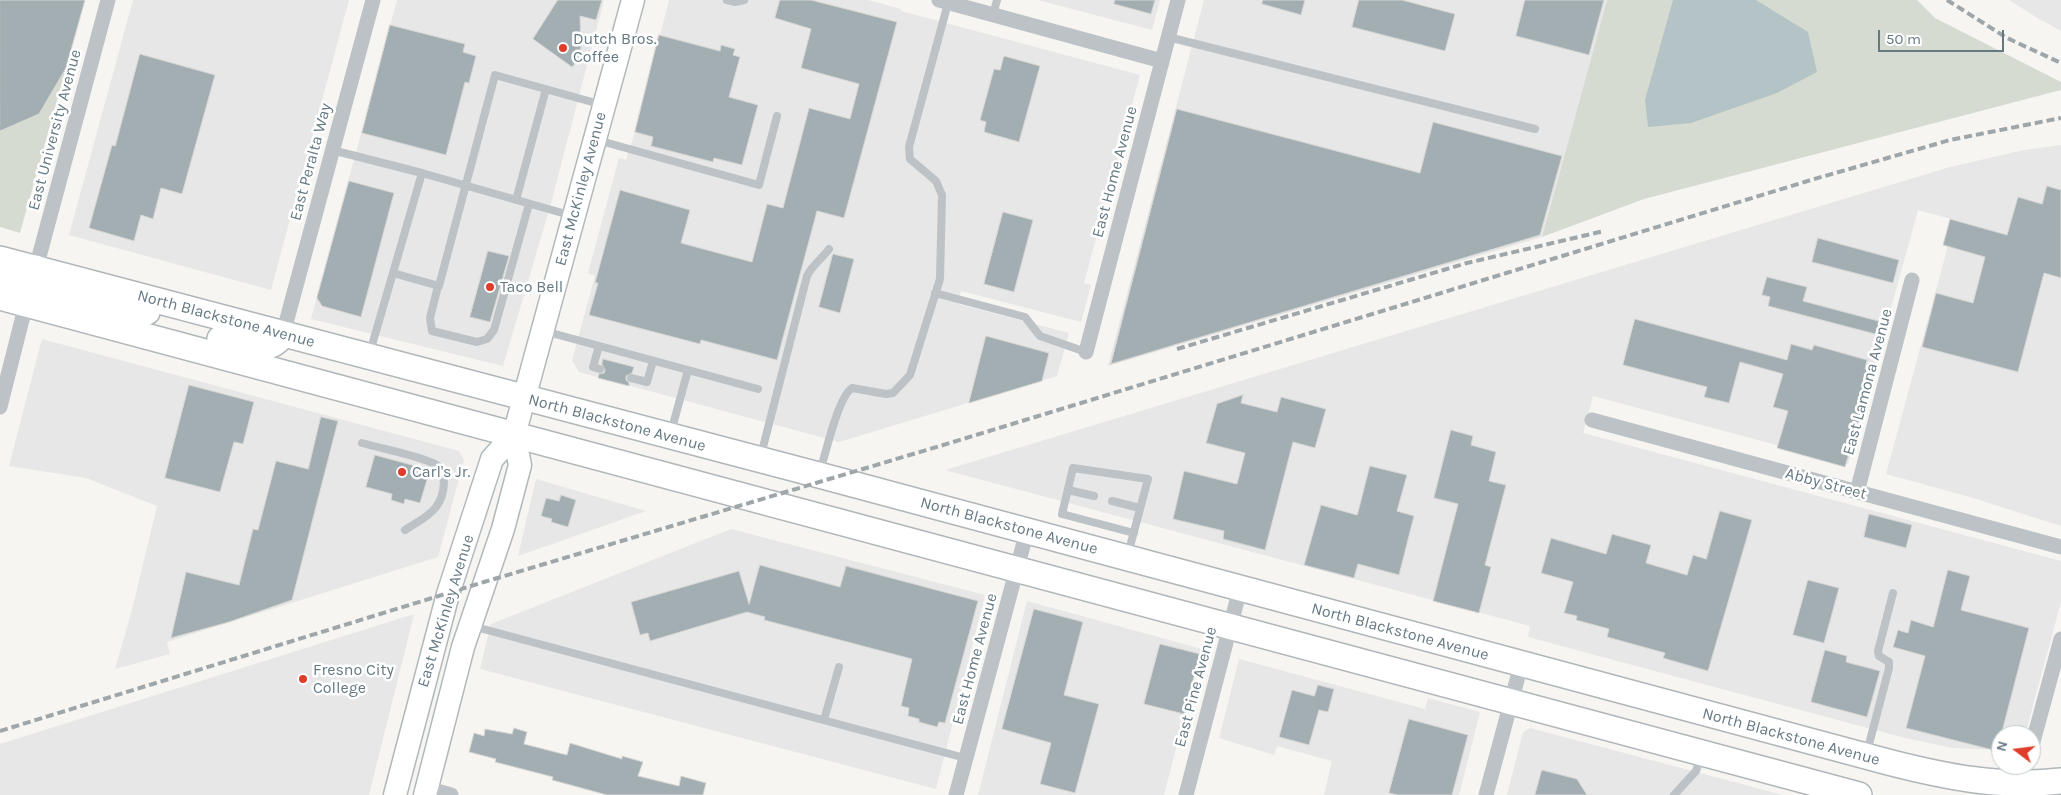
<!DOCTYPE html>
<html>
<head>
<meta charset="utf-8">
<style>
  body { margin:0 }
  #map { position:relative; width:2061px; height:795px; overflow:hidden; background:#f6f5f2; font-family:Karla,sans-serif }
  canvas { display:block }
  .north { position:absolute; left:1991px; top:725px; width:50px; height:50px; box-sizing:border-box; background:#fff; border:1px solid #c1c9cd; border-radius:50%; rotate:285deg; font-size:14px; font-weight:700; line-height:20px; text-align:center; color:#657983 }
  .north::after { content:''; display:block; margin:auto; width:18px; height:22px; background:#df3d29; clip-path:polygon(50% 0,100% 100%,50% 72%,0 100%) }
  .scale { position:absolute; left:1878px; top:30px; width:126px; height:22px; box-sizing:border-box; border:2px solid #657983; border-top:0; padding-left:6px; font-size:15px; line-height:18px; white-space:nowrap; color:#657983; -webkit-text-stroke:4px #fff; paint-order:stroke }
</style>
</head>
<body>
<div id="map">
<canvas width="2061" height="795"></canvas>
<div class="north">N</div>
<div class="scale">50 m</div>
</div>
<script>
const context = document.querySelector('canvas').getContext('2d');
context.lineJoin = 'round';
function paint(path, color) { context.fillStyle = color; context.fill(path, 'evenodd'); }
function stroke(path, color, width, dash) { context.strokeStyle = color; context.lineWidth = width; context.lineCap = dash ? 'butt' : 'round'; context.setLineDash(dash || []); context.stroke(path); }
function drawText(font, color, halo, rows, align = 'center') {
  context.font = font + ' Karla,sans-serif'; context.lineWidth = 5; context.setLineDash([]); context.textBaseline = 'middle'; context.strokeStyle = halo; context.fillStyle = color; for (const [text, x, y, turn = 0] of rows) {
    context.save(); context.translate(x, y); context.rotate((+turn || 0) * Math.PI / 180); context.textAlign = isNaN(turn) ? turn : align; if (halo) context.strokeText(text, 0, 0); context.fillText(text, 0, 0); context.restore();
  }
}
paint(new Path2D(`
  M133,0H349L271,290L69,235Z
  M397,0H604L550,207L503,366L311,319Z
  M669,0H868L901,9V11L1140,75L1084,283L1091,285L1081,322L961,291L958,304L1069,333L1057,376L839,442L579,372L572,360L595,276L588,273L619,158L626,160L635,132Z
  M1038,0H1160L1152,30Z
  M1204,0H1607L1542,237L1108,366Z
  M2009,0H2061V31L2039,19Z
  M2061,145V526L1970,497L1886,474L1955,220L1918,210L1848,464L1593,396L1583,433L2061,561V602L2025,735L2012,733L2011,735H2001V750L1953,748L1905,738L1528,637L1530,626L945,470L1950,167L2024,150Z
  M42,339L459,451L464,460L438,557L167,642L170,654L115,669L132,610L157,506L86,478L9,466Z
  M536,479L646,511L518,556Z
  M731,529L985,595L936,789L480,669L491,624Z
  M1027,601L1202,649L1164,795H978Z
  M414,614L369,795H0V744Z
  M1239,659L1425,709L1428,698L1480,712L1459,795H1324L1332,761L1277,746L1274,755L1219,738Z
  M1530,728L1783,795H1507L1523,732Z`), '#e6e7e6');
paint(new Path2D(`
  M0,0H85L20,233L0,227Z
  M1607,0H1917L1935,18L2061,82V90L1644,199L1542,237Z`), '#d6dbd2');
paint(new Path2D(`
  M1673,0H1756L1808,32L1817,72L1777,93L1691,123L1648,127L1645,100Z`), '#b4c3c5');
const building = new Path2D(`
  M0,0H85L66,68L39,114L0,131Z
  M558,0H602L596,20L580,16L581,57L572,67L533,39Z
  M780,0H811L897,22L844,218L817,211L777,360L701,340L700,344L589,315L598,283H595L620,190L690,210L681,243L752,262L767,204L783,208L809,108L850,119L859,84L801,68L811,29L775,18Z
  M1115,0H1155L1151,14L1114,4Z
  M1263,0H1305L1301,15L1262,4Z
  M1359,0H1402L1455,14L1445,51L1352,27Z
  M1525,0H1604L1589,55L1516,36Z
  M390,25L465,44L463,52L476,56L469,83L465,82L446,155L362,133Z
  M659,35L720,51L721,45L735,49L733,55L740,57L729,97L758,105L742,165L714,158L713,162L651,146L653,137L635,132Z
  M140,54L215,75L182,194L161,188L153,219L141,215L134,241L89,228L112,145L115,146Z
  M1004,56L1040,66L1019,142L984,132L986,122L980,120L994,69L1000,70Z
  M1177,109L1420,173L1433,122L1562,156L1540,235L1111,364Z
  M349,181L394,193L361,317L322,306L317,298Z
  M2047,186L2061,190V278L2044,273L2018,372L1922,347L1936,293L1973,303L1985,257L1943,245L1950,219L2007,235L2018,197L2042,204Z
  M1003,212L1033,220L1014,292L984,284Z
  M1818,238L1899,260L1893,283L1812,262Z
  M488,251L509,256L490,322L470,317Z
  M833,254L854,259L840,313L819,307Z
  M1767,277L1807,287L1803,301L1882,322L1879,335L1768,306L1770,297L1762,295Z
  M1635,319L1787,360L1791,344L1812,350L1814,345L1867,360L1865,369L1873,371L1845,467L1777,448L1788,411L1773,407L1783,374L1740,362L1729,403L1704,397L1707,387L1623,365Z
  M986,336L1049,353L1042,381L969,403Z
  M603,359L634,367L632,373L626,376V380L629,383V386L598,378L599,374L604,373L605,370L602,364Z
  M189,385L254,402L243,444L234,442L220,492L165,478Z
  M1243,395L1241,403L1277,412L1281,397L1326,409L1315,448L1293,442L1265,550L1223,539L1224,531L1173,519L1184,471L1237,484L1245,453L1206,443L1217,404Z
  M321,417L338,421L292,600L229,622L171,638L186,572L239,585L253,529L258,530L276,461L308,469Z
  M1451,430L1473,436L1471,445L1496,452L1489,481L1506,485L1485,565L1491,567L1479,613L1433,601L1458,504L1434,498Z
  M375,455L430,470L420,503L405,499L404,504L391,500L392,494L366,487Z
  M1370,466L1407,475L1397,511L1414,516L1399,575L1358,564L1354,578L1304,565L1321,505L1357,515Z
  M561,495L576,500L568,527L551,522L552,519L541,516L546,498L559,501Z
  M1720,511L1752,520L1708,671L1663,658L1665,653L1607,637L1609,629L1576,620L1577,616L1564,613L1573,582L1541,573L1551,538L1606,554L1612,534L1651,545L1646,563L1687,575L1693,555L1706,559Z
  M1869,514L1912,525L1906,548L1864,537Z
  M760,565L840,587L846,566L978,601L945,723L939,722L937,727L919,722V719L908,716L909,708L901,706L912,659L764,620L765,617L747,612L650,641L648,633L640,635L631,602L739,571L749,604Z
  M1948,570L1970,576L1961,610L2029,628L1997,751L1906,728L1925,656L1893,647L1898,630L1908,633L1911,620L1933,627Z
  M1808,580L1839,588L1824,643L1793,635Z
  M1034,609L1083,622L1064,695L1099,704L1075,793L1040,784L1051,743L1002,729Z
  M1160,644L1200,654L1184,714L1144,704Z
  M1825,650L1847,656L1846,662L1880,671L1867,717L1811,702Z
  M1318,685L1334,689L1328,712L1319,710L1309,745L1279,737L1292,690L1314,696Z
  M1409,719L1468,735L1452,795H1398L1389,793Z
  M514,728L527,732L524,744L567,755L570,743L622,759V756L643,762L638,776L679,786L681,776L706,783L703,795H607L552,780L553,777L495,762L496,759L469,752L474,733L484,736L485,729L512,734Z
  M1542,770L1577,779L1587,795H1535Z`);
paint(building, '#a3aeb2');
stroke(building, '#d7d7d5', 1);
const secondary = new Path2D(`
  M395,795L448,594L492,459L514,435L633,0
  M425,795L463,647L503,529L520,465L514,435`);
const primary = new Path2D(`
  M0,259L830,478L1888,762C1946,777 2002,788 2061,781
  M0,278L16,279L36,268
  M0,297L1859,795
  M26,304L33,296L45,292L58,293L125,310L147,312
  M220,339C241,344 269,357 283,334`);
stroke(secondary, '#b1b8bb', 25);
stroke(primary, '#b0b6b9', 28);
stroke(new Path2D(`
  M727,0L735,2L744,0
  M993,15L997,0
  M1168,37L1535,129
  M597,140L759,185L777,116
  M332,150L422,173
  M516,200L546,89
  M393,273L439,286L495,75L603,105
  M438,286L430,318L432,331L477,342L487,339L494,330L529,204
  M935,293L1025,317L1040,336L1086,352
  M544,331L688,370L671,432
  M599,346L593,367L600,369
  M370,352L422,173L573,216
  M688,370L758,389
  M631,378L647,382L653,361
  M362,443C383,449 413,454 433,463C449,470 445,495 436,507C429,517 415,523 405,530
  M761,455L807,276C812,265 822,259 829,249
  M820,471C826,453 838,397 852,388L886,394L893,393L910,375L940,279L942,195L936,181L910,159L909,147L948,3
  M1068,490L1094,496
  M1112,501L1140,508
  M1128,554L1148,479L1073,468L1062,514L1134,533
  M472,626L965,758
  M824,720L839,667
  M1867,752L1889,668V662L1879,656L1878,651L1893,593
  M1674,795L1696,771L1701,756`), '#bcc2c5', 8);
stroke(new Path2D(`
  M939,0L1162,61
  M36,268L108,0
  M283,334L373,0
  M1086,352L1178,0
  M0,407L26,304
  M1592,420L2061,547
  M1857,492L1912,280
  M2031,749L2061,639
  M426,788L451,795
  M2018,789L2026,765
  M956,795L1027,531
  M1186,795L1240,589
  M1486,795L1521,665`), '#bcc2c5', 15);
stroke(secondary, '#fff', 22);
stroke(primary, '#fff', 25);
stroke(new Path2D(`
  M1947,0L2007,38L2061,63
  M1177,349L1467,263L1604,231
  M0,731L484,582L950,443L1811,180L1950,140L2061,118`), '#9ea6aa', 4, [8, 4]);
for (const [x, y, r, color] of [
  [563,48,5,"#df3d29"],
  [490,287,5,"#df3d29"],
  [402,472,5,"#df3d29"],
  [303,679,5,"#df3d29"]
]) { const dot = new Path2D(); dot.arc(x, y, r, 0, 2 * Math.PI); context.fillStyle = color; context.fill(dot); stroke(dot, '#fff', 2); }
drawText('16px', '#657983', '#fff', [
  ["Dutch Bros.",573,39],
  ["Coffee",573,57],
  ["Taco Bell",500,287],
  ["Carl's Jr.",412,472],
  ["Fresno City",313,670],
  ["College",313,688]
], 'left');
drawText('16px', '#657983', '#fff', [
  ["East University Avenue",55,130,-75],
  ["East Peralta Way",311,162,-75],
  ["East Home Avenue",1115,172,-75],
  ["East McKinley Avenue",581,189,-75],
  ["North Blackstone Avenue",226,319,15],
  ["East Lamona Avenue",1868,382,-75],
  ["North Blackstone Avenue",617,423,15],
  ["Abby Street",1826,484,15],
  ["North Blackstone Avenue",1009,526,15],
  ["East McKinley Avenue",446,611,-73],
  ["North Blackstone Avenue",1400,632,15],
  ["East Home Avenue",975,659,-75],
  ["East Pine Avenue",1196,687,-75],
  ["North Blackstone Avenue",1791,737,15]
]);
</script>
</body>
</html>
